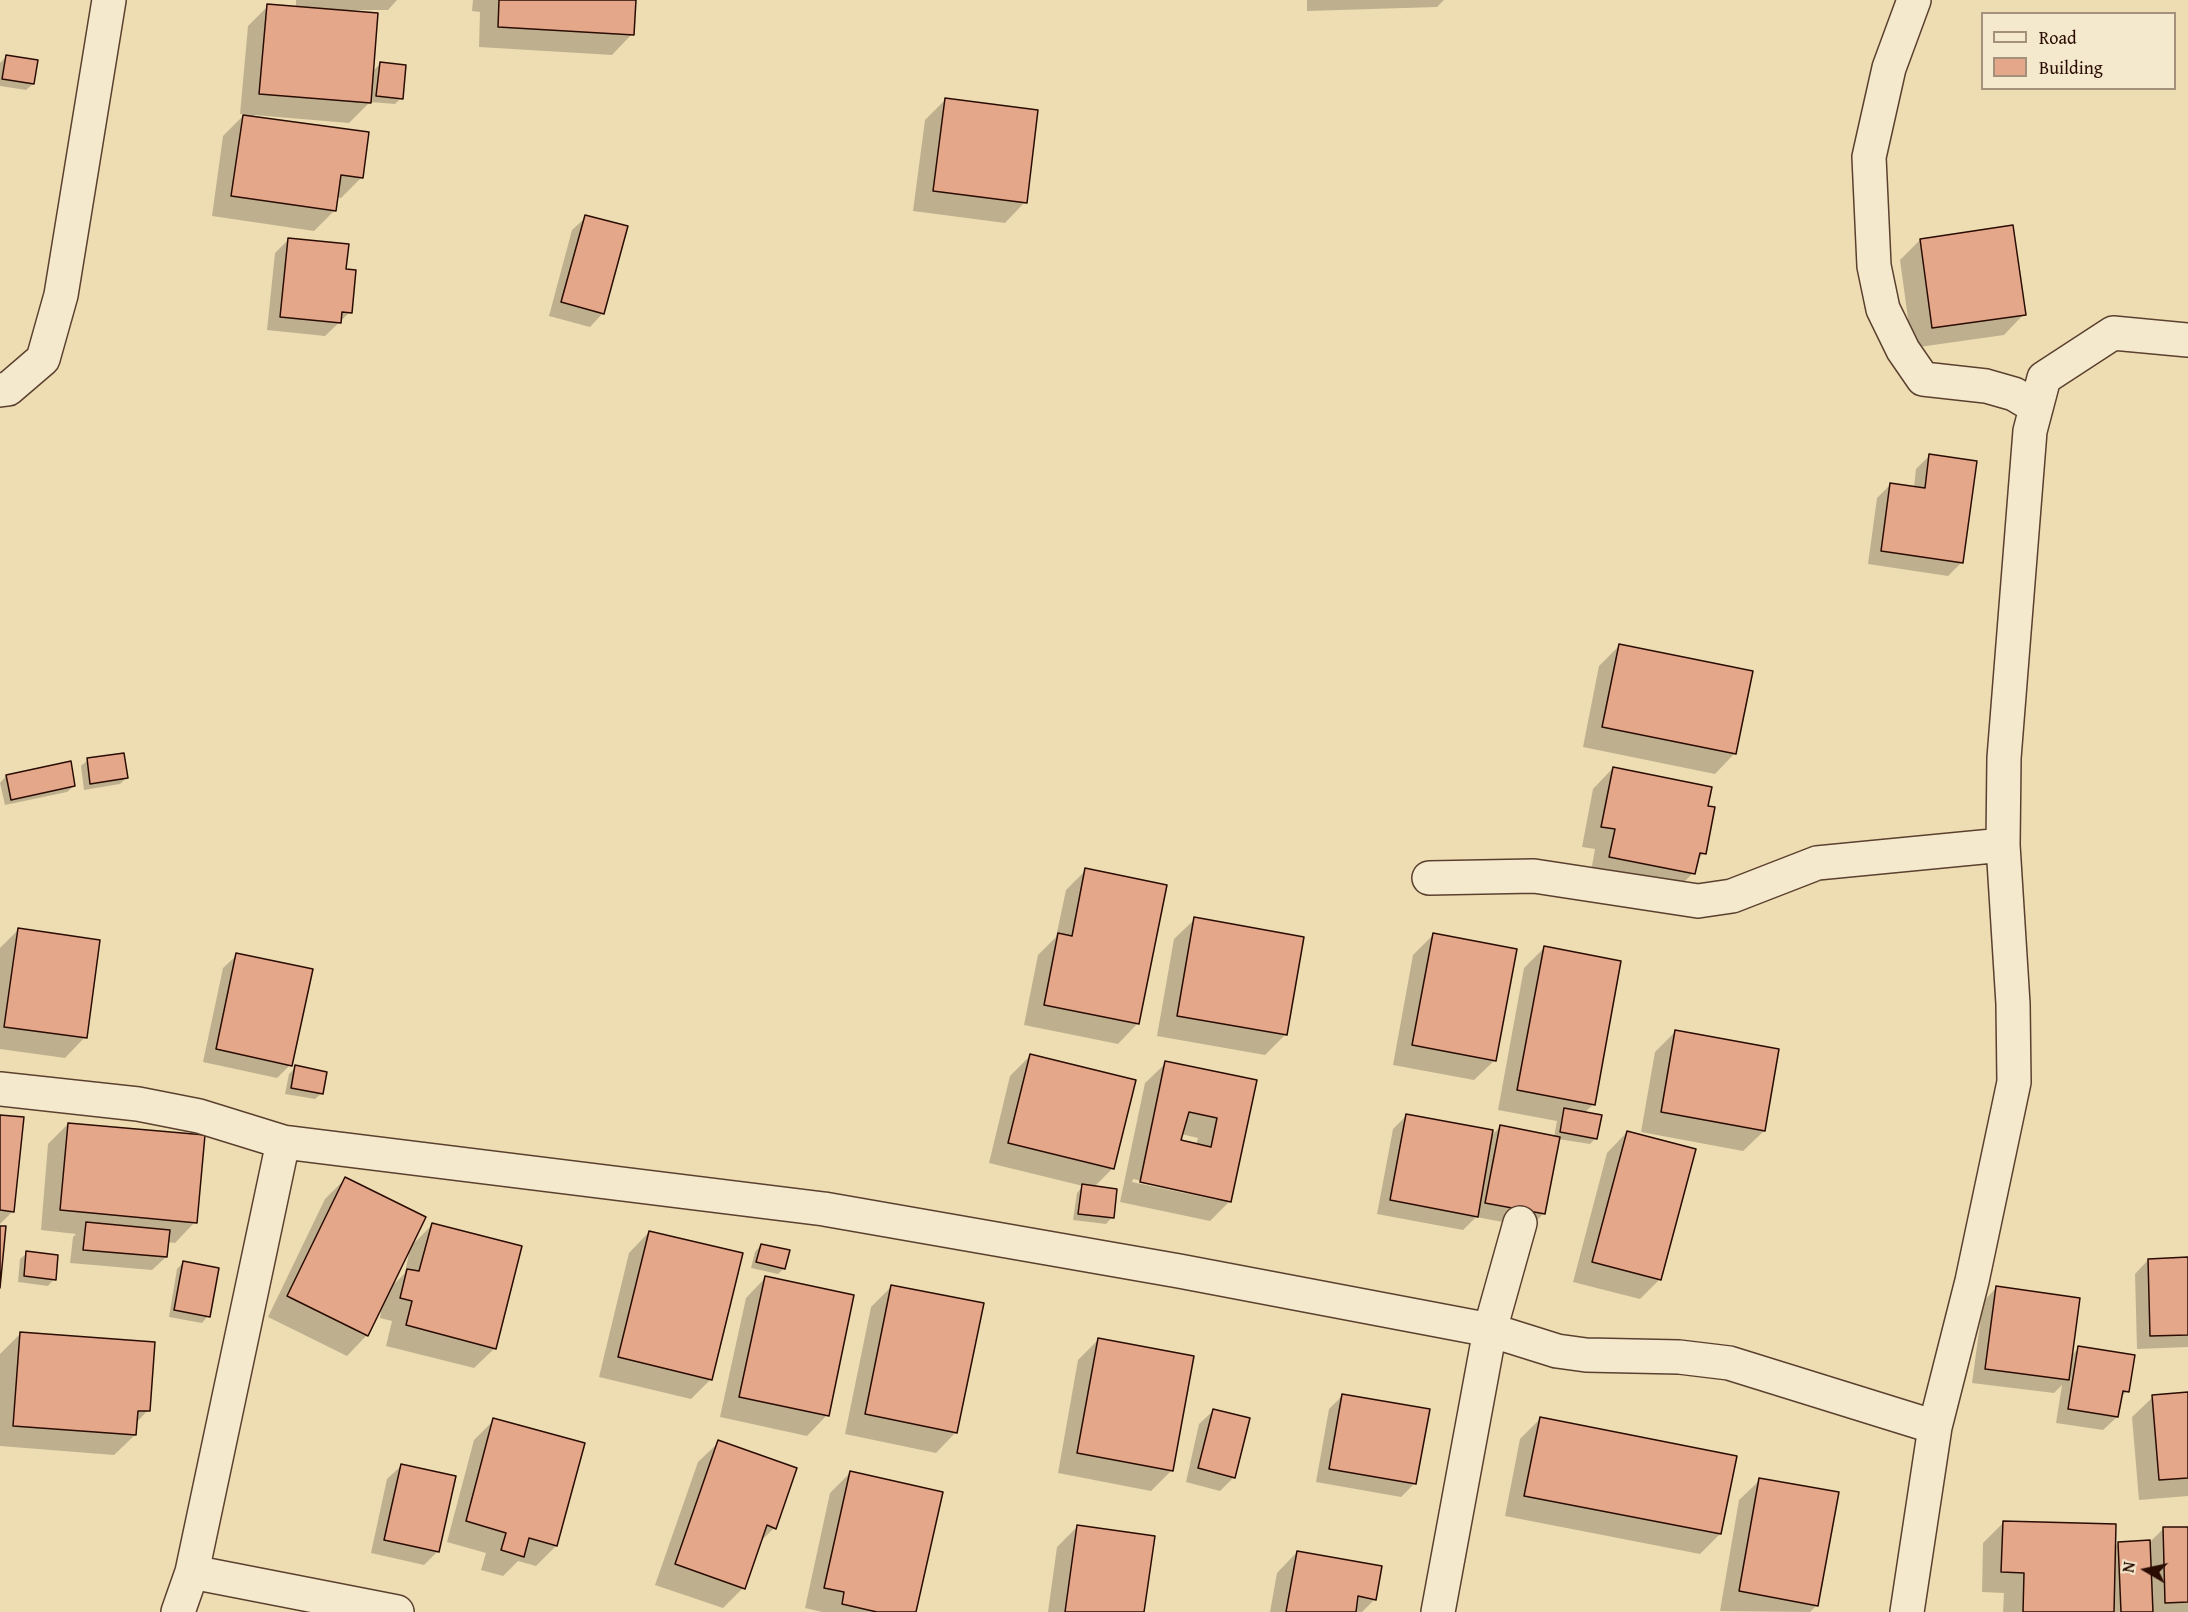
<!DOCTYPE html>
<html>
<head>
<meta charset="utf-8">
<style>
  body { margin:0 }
  #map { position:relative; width:2188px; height:1612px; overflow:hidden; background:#eeddb2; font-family:"Gentium Book Plus",serif }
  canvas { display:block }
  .legend { position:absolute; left:1981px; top:12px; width:195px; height:78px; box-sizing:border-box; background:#f4e9cd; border:2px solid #a3917c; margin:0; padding:8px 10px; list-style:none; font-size:18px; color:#2a0c03 }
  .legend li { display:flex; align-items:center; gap:12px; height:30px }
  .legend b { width:30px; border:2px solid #a3917c }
  .north { position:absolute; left:2116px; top:1540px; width:60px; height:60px; -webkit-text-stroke:4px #f4e9cd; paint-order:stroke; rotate:279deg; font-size:16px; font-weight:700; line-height:24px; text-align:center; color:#2a0c03 }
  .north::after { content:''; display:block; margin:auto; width:21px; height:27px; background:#2a0c03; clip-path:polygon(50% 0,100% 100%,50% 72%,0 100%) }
</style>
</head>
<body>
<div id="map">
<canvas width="2188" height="1612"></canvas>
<ul class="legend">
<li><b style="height:8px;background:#f4e9cd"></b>Road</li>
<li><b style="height:16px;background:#e4a78a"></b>Building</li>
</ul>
<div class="north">N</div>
</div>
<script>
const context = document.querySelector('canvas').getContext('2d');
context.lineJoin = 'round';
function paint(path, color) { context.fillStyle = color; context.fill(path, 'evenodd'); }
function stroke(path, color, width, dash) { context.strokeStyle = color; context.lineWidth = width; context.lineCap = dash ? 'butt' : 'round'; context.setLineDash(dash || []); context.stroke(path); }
paint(new Path2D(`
  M296,0H397L388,10H346V12L372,72L380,64L401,98L395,104L370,102L349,123L254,115V118L361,178L341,198L336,197L334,211L314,231L212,216L223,136L245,114H240L248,26L268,6L296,8Z
  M473,0H634L632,34L612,55L479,47L480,12L472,11Z
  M1307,0H1444L1437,7L1307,11Z
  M6,57L33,84L26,90L0,86V63Z
  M945,100L1025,202L1005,223L913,211L925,120Z
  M586,217L603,313L590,327L549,316L572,230Z
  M288,240L345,270L350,312L325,336L267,330L275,253Z
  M1920,240L2024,314L2004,335L1912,348L1900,260Z
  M1930,455L1962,562L1948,576L1868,564L1877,498L1891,484L1914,488L1916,469Z
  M1619,646L1735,753L1715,774L1583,747L1599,666Z
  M88,760L126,778L120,784L84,790L81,766Z
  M1613,768L1707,808L1704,853L1696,861L1693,873L1673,893L1590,877L1595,849L1582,847L1593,789Z
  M6,776L74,786L67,792L5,805L0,783Z
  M1086,870L1138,1023L1118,1044L1024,1025L1038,955L1056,937L1066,890Z
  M1195,919L1285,1035L1265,1055L1157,1036L1174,939Z
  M18,930L85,1037L65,1058L0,1049V948Z
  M1433,935L1495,1060L1474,1080L1393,1065L1413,955Z
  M1544,948L1594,1104L1584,1113L1596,1138L1590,1144L1558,1139L1543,1214L1530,1227L1476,1217L1463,1230L1377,1214L1393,1129L1407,1115L1491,1136L1500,1127L1554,1137L1557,1121L1498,1110L1524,968Z
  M237,955L290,1065L277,1078L203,1062L223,968Z
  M1675,1032L1764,1131L1743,1151L1641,1132L1655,1052Z
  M1031,1055L1113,1168L1094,1187L1112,1217L1106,1224L1073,1220L1077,1193L1083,1186L989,1163L1010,1076Z
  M1166,1063L1255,1082L1230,1201L1210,1221L1120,1202L1145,1083ZM1181,1134L1198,1138L1196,1145L1180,1141ZM1133,1179L1217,1197V1200L1132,1182Z
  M296,1067L322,1093L315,1099L285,1094L289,1074Z
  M0,1116L13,1211L0,1224Z
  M68,1124L195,1222L175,1243L167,1242L166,1257L152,1270L70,1263L73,1237L76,1234L41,1230L48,1144Z
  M1627,1132L1660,1279L1640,1299L1573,1282L1607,1153Z
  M345,1179L411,1246L432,1225L495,1348L474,1368L386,1346L392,1321L380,1318L382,1304L367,1335L347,1356L268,1317L325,1199ZM410,1248L405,1273L391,1287Z
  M649,1232L711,1379L691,1399L599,1377L629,1253Z
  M761,1245L784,1268L778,1274L751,1268L755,1252Z
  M27,1253L54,1279L48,1286L18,1282L20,1259Z
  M2188,1259V1347L2137,1349L2135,1274L2148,1260Z
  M183,1263L208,1316L202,1323L169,1317L177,1269Z
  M766,1277L827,1415L807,1436L720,1417L746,1298Z
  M891,1287L956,1432L936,1453L845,1434L871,1307Z
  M1996,1288L2071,1356L2079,1348L2127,1391L2120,1398L2117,1417L2103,1430L2056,1423L2062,1385L2054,1393L1972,1383L1983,1302Z
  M20,1334L148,1410L136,1423L135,1435L114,1455L0,1446V1354Z
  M1099,1339L1171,1471L1151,1491L1058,1473L1078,1360Z
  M2188,1394V1496L2139,1500L2132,1417L2153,1397Z
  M1343,1395L1415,1483L1401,1497L1316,1482L1329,1409Z
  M1213,1411L1234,1477L1220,1491L1186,1482L1199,1424Z
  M1540,1419L1720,1534L1700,1554L1505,1516L1520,1439Z
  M494,1420L556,1546L536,1566L518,1561L503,1576L481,1570L486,1553L447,1542L474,1440Z
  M719,1442L774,1528L758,1544L743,1588L723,1608L655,1585L698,1462Z
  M401,1466L438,1551L424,1565L371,1553L387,1479Z
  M851,1472L914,1612H822L805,1608L830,1493Z
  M1760,1480L1817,1605L1810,1612L1720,1611L1739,1500Z
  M2004,1522L2114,1548L2118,1543L2148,1544L2163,1529L2188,1528V1612H2003L2004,1593L1982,1592L1983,1543Z
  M1077,1527L1142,1612H1048L1057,1547Z
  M1297,1552L1375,1599L1362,1612H1270L1277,1573Z`), '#0003');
const building = new Path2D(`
  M499,0H636L634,35L498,27Z
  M267,4L378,13L371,103L259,94Z
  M6,55L38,60L34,84L2,79Z
  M380,62L406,65L403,99L376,96Z
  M945,98L1038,110L1027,203L933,191Z
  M243,115L369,132L363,178L341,175L336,211L231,196Z
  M585,215L628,226L604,314L561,302Z
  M2013,225L2026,315L1932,328L1920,239Z
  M288,238L349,244L346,269L356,270L352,313L342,312L341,323L280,317Z
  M1929,454L1977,461L1963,563L1881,551L1890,483L1925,488Z
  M1619,644L1753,671L1736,754L1602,727Z
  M124,753L128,778L90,784L87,758Z
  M71,761L75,786L11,800L6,775Z
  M1613,767L1712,787L1708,806L1715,807L1706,854L1700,853L1695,874L1609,857L1615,829L1601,827Z
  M1085,868L1167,885L1139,1024L1044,1005L1058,933L1072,936Z
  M1194,917L1304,937L1287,1035L1177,1016Z
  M18,928L100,940L87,1038L4,1027Z
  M1433,933L1517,949L1496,1061L1412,1045Z
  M1544,946L1621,961L1595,1105L1517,1090Z
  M236,953L313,969L292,1066L216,1049Z
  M1675,1030L1779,1049L1765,1131L1661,1112Z
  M1030,1054L1136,1080L1114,1169L1008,1143Z
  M1165,1061L1257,1080L1231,1202L1140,1182ZM1189,1112L1217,1118L1211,1147L1181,1140Z
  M295,1065L327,1072L323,1094L291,1088Z
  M1564,1108L1602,1115L1597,1139L1560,1132Z
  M1406,1114L1493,1130L1478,1217L1390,1200Z
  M0,1115L24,1117L14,1212L0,1210Z
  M68,1123L205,1135L197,1223L60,1210Z
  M1500,1125L1560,1137L1545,1214L1485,1203Z
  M1627,1131L1696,1149L1661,1280L1592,1262Z
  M345,1177L426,1217L368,1336L287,1296Z
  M1082,1184L1117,1189L1114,1218L1078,1214Z
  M86,1222L170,1230L167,1257L83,1250Z
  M432,1223L522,1246L496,1349L406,1325L412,1301L400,1298L407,1269L419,1271Z
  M0,1226H6L0,1288Z
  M649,1231L743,1253L712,1380L618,1357Z
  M761,1244L790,1250L785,1269L756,1262Z
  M26,1251L58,1255L56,1280L24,1276Z
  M2188,1257V1335L2150,1336L2148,1259Z
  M183,1261L219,1268L210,1317L174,1310Z
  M765,1276L854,1295L829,1416L739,1397Z
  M891,1285L984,1303L957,1433L865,1414Z
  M1996,1286L2080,1298L2069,1380L1985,1369Z
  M20,1332L155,1342L150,1411H138L136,1435L13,1426Z
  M1098,1338L1194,1356L1173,1471L1077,1453Z
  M2078,1346L2135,1355L2129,1392L2123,1391L2118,1417L2068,1409Z
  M2188,1392V1478L2159,1480L2152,1395Z
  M1342,1394L1430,1409L1416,1484L1329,1469Z
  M1213,1409L1250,1418L1235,1478L1198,1468Z
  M1540,1417L1737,1456L1721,1534L1524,1496Z
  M493,1418L585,1443L557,1546L529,1538L524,1557L501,1550L506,1533L466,1521Z
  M718,1440L797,1468L776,1529L767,1525L745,1589L675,1564Z
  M401,1464L456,1476L439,1552L384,1540Z
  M850,1471L943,1492L916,1612H877L842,1604L844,1592L824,1588Z
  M1759,1478L1839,1492L1818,1606L1739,1591Z
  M2003,1521L2116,1524L2114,1612H2023L2024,1573L2001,1572Z
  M1077,1525L1155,1536L1144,1612H1065Z
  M2163,1527H2188V1602L2165,1603Z
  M2150,1540L2153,1612H2121L2118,1542Z
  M1297,1551L1382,1566L1376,1600L1358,1596L1356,1612H1286Z`);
paint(building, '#e4a78a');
stroke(building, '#2a0c03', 1.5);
const minor = new Path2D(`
  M1914,0L1889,68L1869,157L1874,266L1883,309L1903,350L1923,379L1986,386L2014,394L2036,407
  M0,390L8,389L43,359L61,295L109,0
  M1429,878L1534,876L1698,901L1732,896L1817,863L2003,845
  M0,1089L138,1104L199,1116L283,1142L824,1209L1179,1271L1490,1330L1557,1351L1586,1355L1679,1357L1729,1363L1935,1427
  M192,1572L397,1612
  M178,1612L192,1572L283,1142
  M1438,1612L1490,1330L1520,1223
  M1907,1612L1935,1427L1972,1281L2014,1082L2013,1004L2003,845L2004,758L2030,431L2044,378L2113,333L2188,340`);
stroke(minor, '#5b402f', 36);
stroke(minor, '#f4e9cd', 33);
</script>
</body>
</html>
